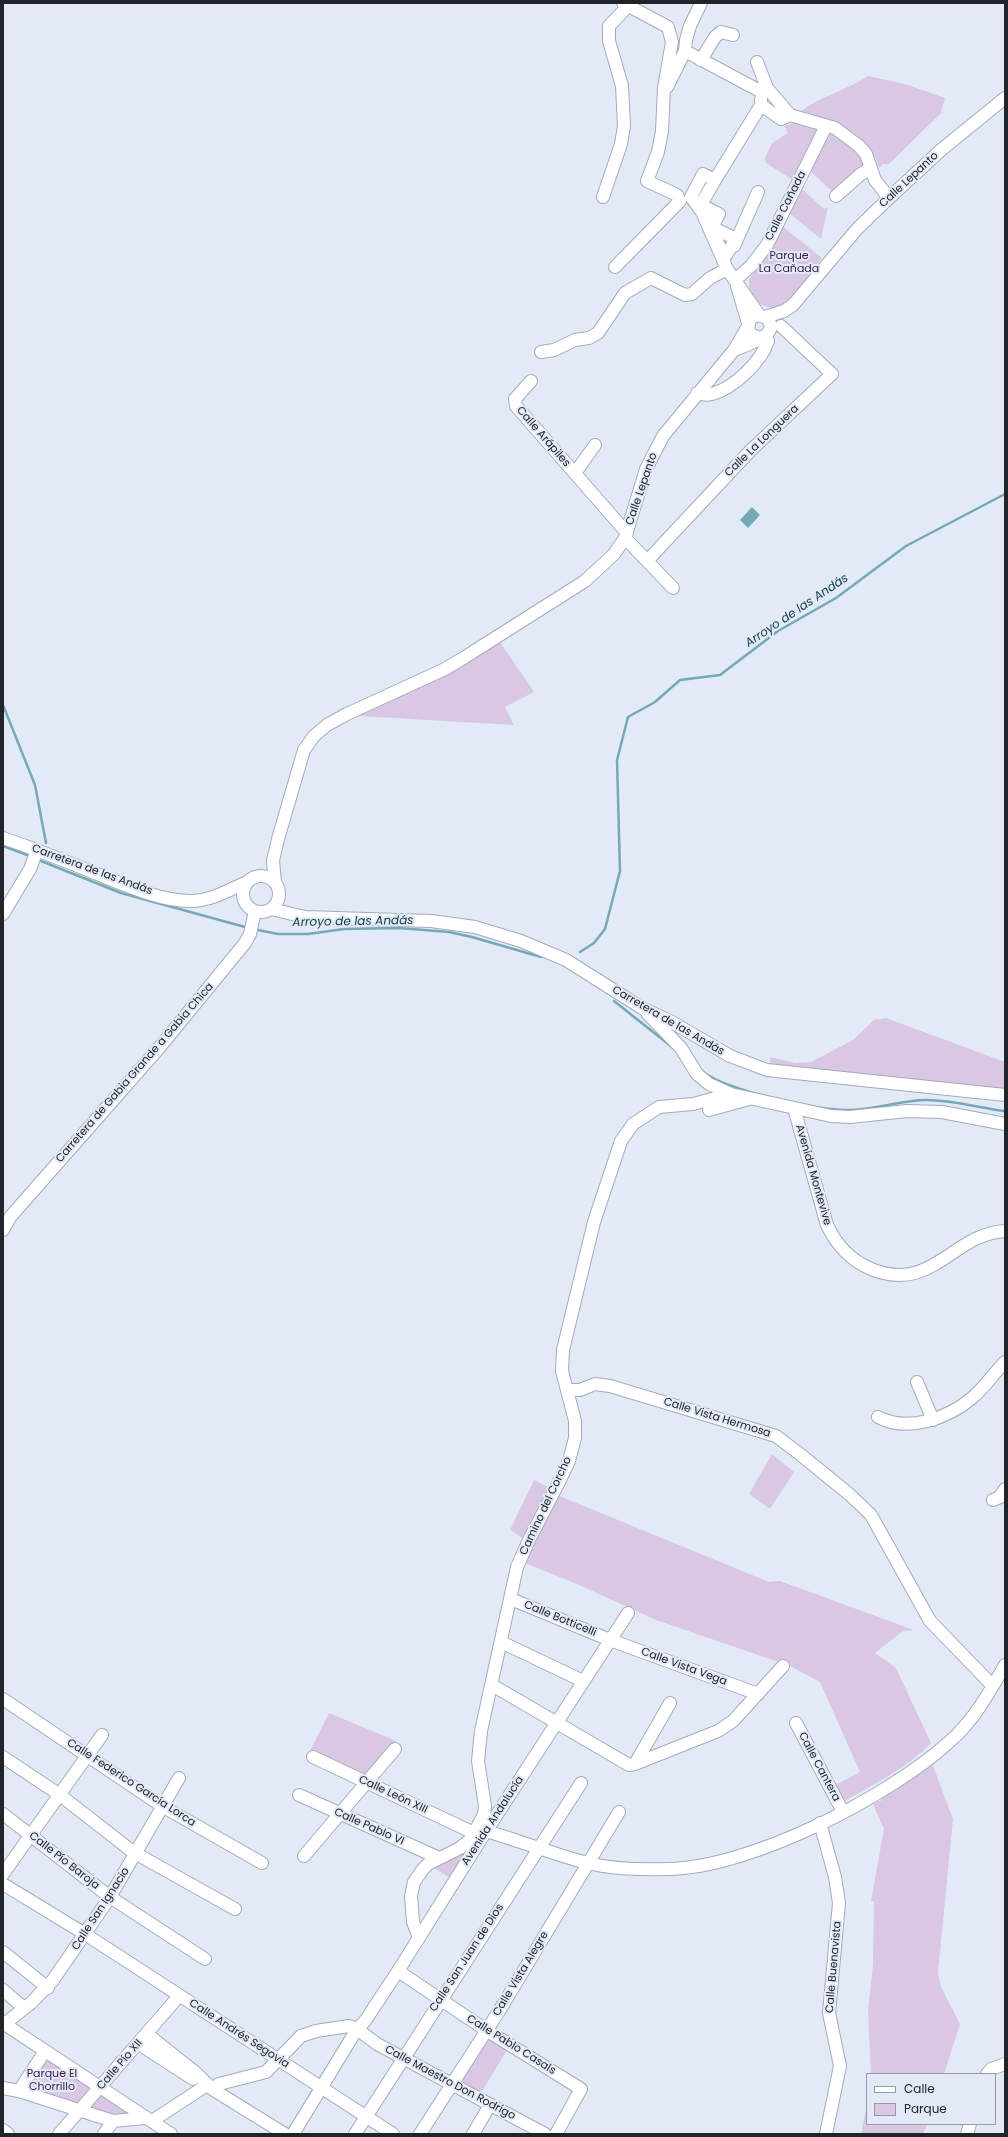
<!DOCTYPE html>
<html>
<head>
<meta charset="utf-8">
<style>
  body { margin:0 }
  #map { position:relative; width:1008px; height:2137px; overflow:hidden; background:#e3eaf7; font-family:Poppins,sans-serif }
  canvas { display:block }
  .frame { position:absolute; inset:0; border:4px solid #212428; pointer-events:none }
  .legend { position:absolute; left:866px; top:2073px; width:130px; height:52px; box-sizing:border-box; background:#e3eaf7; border:1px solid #959ba4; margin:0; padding:5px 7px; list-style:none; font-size:12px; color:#212428 }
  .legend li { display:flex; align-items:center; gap:8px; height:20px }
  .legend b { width:20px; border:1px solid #959ba4 }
</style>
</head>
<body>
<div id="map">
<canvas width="1008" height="2137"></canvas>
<div class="frame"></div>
<ul class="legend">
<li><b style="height:5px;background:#fff"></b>Calle</li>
<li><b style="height:11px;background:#dac7e4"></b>Parque</li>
</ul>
</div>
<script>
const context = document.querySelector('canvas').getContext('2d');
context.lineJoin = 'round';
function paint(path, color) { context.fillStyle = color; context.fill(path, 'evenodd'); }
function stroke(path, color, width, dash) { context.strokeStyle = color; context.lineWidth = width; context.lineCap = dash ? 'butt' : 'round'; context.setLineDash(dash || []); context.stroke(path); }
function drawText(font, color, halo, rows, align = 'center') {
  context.font = font + ' Poppins,sans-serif'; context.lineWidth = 4; context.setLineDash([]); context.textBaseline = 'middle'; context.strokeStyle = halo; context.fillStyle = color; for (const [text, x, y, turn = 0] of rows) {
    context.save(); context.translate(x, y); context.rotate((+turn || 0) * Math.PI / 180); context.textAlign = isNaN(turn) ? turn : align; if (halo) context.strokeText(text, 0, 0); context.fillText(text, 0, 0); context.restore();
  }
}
paint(new Path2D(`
  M868,76L905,84L945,98L941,113L889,164H883L879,168C871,134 831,119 801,111C821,96 847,90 868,76Z
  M793,123L821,128L793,180L766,163L765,158L772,143L788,133L784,126Z
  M828,129L859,150L865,165L834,193L810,171Z
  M802,189L824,209L828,207L821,239L788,212Z
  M781,225L822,258L789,301C771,316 748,303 749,280Z
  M500,642L534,692L505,707L514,725L358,716C406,694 455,673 500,642Z
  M886,1018L1005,1062V1089L791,1069L770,1065V1057L795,1063L811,1062L853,1040L874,1020Z
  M772,1454L794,1472L770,1509L749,1494Z
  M534,1480L550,1488L524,1539L510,1530Z
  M557,1495L769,1582L780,1581L914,1630L903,1631L875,1653L896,1668L931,1743C912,1765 869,1787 843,1802L835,1785L860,1772L820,1682L790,1666L656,1620L577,1584L525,1563Z
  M329,1713L396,1741L364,1776L310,1751Z
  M932,1763L953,1819L938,1972L941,1987L960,2024L944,2074H871L868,2011L873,1964L874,1901H871L884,1829L873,1804L882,1800L881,1795Z
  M477,1828L455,1881L428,1864Z
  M486,2030L510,2045L478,2098L452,2084Z
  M46,2056L94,2089L79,2107L25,2088Z
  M102,2093L132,2114L122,2118L87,2109Z
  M867,2105V2124H927L923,2134H861Z`), '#dac7e4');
paint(new Path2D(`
  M752,507L760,515L748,528L740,520Z`), '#74a9b6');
stroke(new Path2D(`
  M3,705L35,785L46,843
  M3,846L30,856
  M41,861L121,893L245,927
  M258,930L278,934H308L344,929L399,928L449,932L472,937L541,957
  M580,952L594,943L605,929L620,871L617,760L628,717L655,702L680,680L720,675L778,631L836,598L906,546L1005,494
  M614,1001L672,1047
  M703,1072C728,1091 817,1110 849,1110C875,1110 901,1100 927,1100C951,1100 981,1108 1005,1111`), '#74a9b6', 2.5);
const minor = new Path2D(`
  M623,3L668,27L672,42L664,88L662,131L658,152L647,181L677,195L680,201
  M685,51L760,91L767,88
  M701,60L715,37L721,32L733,35
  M757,62L767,88L790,115L835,128L859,146L866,154L875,180L889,198
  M667,87L685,51L686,40L690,26L701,3
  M761,99V105L781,119L790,115
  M715,180L761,105
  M836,196L861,174L870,169
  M603,197L621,144L624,126L622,86L609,41V26L628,6
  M697,203L703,201L715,180L703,174L691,197L702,212L727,269L759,315
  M707,208L719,214L712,227L736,239L726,255H723L704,211Z
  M734,246L758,192
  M615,267L680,201
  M735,280L751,266L767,245L826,126
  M737,286L748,323
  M765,317L784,311L793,305L857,229L889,198L941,150L1005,98
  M734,350C742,347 763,340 768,333C777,321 760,310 750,319L748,330L752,335L761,338
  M541,352L554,350L575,340L589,338L598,333L625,293L651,278L685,295L692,294L710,278L727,269
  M531,381L515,399L516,406L627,533
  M697,393C702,394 708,396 712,394C734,388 761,362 768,341L765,336
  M575,473L595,445
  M625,538L673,588
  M647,561L750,451L832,374L781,326
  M3,838C35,849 66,861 97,874C125,885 160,901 190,901C211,901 229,890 247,882
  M243 894a18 18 0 1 1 36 0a18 18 0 1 1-36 0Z
  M275,882L273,861L278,839L304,750L314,736L327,725L347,714L445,669L465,657L585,581L614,554L625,538L646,469L663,436L734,350L748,326
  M271,909L305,917L431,921L475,927L521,941L566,960L642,1008L670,1021L730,1056L767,1070L1005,1095
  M3,914L30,869L37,850
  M647,1013L681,1048L697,1074L709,1084L731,1094L831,1116L850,1117L907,1111L942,1112L1005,1124
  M794,1108L827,1225C837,1246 850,1260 871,1269C932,1294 952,1234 1005,1231
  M709,1110L749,1099
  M3,1230L11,1216L159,1048L245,943L250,934L255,911
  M917,1382L933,1420
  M567,1390H580L595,1384L610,1386L776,1436L801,1455L849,1494L871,1515L930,1621L993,1686
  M878,1417C908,1433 948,1418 972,1398C984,1388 994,1373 1005,1362
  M993,1500L1000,1497L1005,1489
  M511,1599L610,1640L758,1694
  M501,1642L583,1681
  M492,1685L629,1765L635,1764L718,1731L733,1721L783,1666
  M3,1699L162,1806L262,1863
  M796,1723L843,1812
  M3,1757L60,1795L133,1852L235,1909
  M313,1757L474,1833
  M635,1764L670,1703
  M299,1795L439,1858
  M3,1814L110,1897L205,1959
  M820,1823L835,1877L839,1903L829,2013L840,2066L826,2134
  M486,1831C520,1841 553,1854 587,1863C613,1869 642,1870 668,1869C750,1868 888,1797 948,1743C973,1722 989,1693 1005,1665
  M304,1856L395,1749
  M3,1874L102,1735
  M3,1884L85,1934L393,2134
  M419,1938L413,1922L411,1896L414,1882L423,1869L428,1864L460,1848L471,1839L484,1814L485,1806L478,1761L481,1731L517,1567L529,1540L560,1480L569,1461L575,1438V1421L562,1371L563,1350L594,1222L621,1141L633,1124L659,1107L693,1104L731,1094
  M3,1952L48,1988
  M398,1971L486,2030L581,2089L556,2134
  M3,1990L24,2008
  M3,2023L171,2134
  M3,2025L31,2003L53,1980L110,1897L179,1778
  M147,2034L196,2073L212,2089L285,2134
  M139,2044L193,2079
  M987,2074L991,2069L1005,2064
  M3,2088L19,2091L113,2121L145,2118
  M212,2089L219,2084L266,2072L301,2036L316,2031L349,2026L357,2029L377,2044L545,2134
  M19,2091L45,2051
  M152,2121L204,2087
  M3,2130L8,2134
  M59,2134L179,1996
  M104,2134L113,2121
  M293,2134L357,2029L365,2021L398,1971L481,1839L628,1613
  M355,2134L581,1783
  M420,2134L501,2008L619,1812
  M473,2134L490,2105
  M967,2134L970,2124`);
stroke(minor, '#a4abb7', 14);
stroke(minor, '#fff', 12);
drawText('11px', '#212428', '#e3eaf7', [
  ["Calle Lepanto",909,180,-43],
  ["Calle Cañada",786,206,-63],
  ["Calle Arápiles",543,437,49],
  ["Calle La Longuera",762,441,-44],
  ["Calle Lepanto",642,489,-71],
  ["Carretera de las Andás",92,870,20],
  ["Carretera de las Andás",668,1021,30],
  ["Carretera de Gabia Grande a Gabia Chica",135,1073,-49],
  ["Avenida Montevive",813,1175,74],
  ["Calle Vista Hermosa",717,1418,17],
  ["Camino del Corcho",546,1506,-65],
  ["Calle Botticelli",560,1619,22],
  ["Calle Vista Vega",684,1667,20],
  ["Calle Cantera",819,1767,62],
  ["Calle Federico García Lorca",131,1783,33],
  ["Calle León XIII",393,1795,25],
  ["Avenida Andalucía",493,1821,-57],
  ["Calle Pablo VI",369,1827,24],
  ["Calle Pío Baroja",64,1861,38],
  ["Calle San Ignacio",101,1909,-57],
  ["Calle San Juan de Dios",467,1958,-57],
  ["Calle Buenavista",834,1967,-85],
  ["Calle Vista Alegre",521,1974,-59],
  ["Calle Andrés Segovia",239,2034,33],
  ["Calle Pablo Casals",511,2045,32],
  ["Calle Pío XII",120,2065,-49],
  ["Calle Maestro Don Rodrigo",450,2083,28]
]);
drawText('11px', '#391847', '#e3eaf7', [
  ["Parque",789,256],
  ["La Cañada",789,269],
  ["Parque El",52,2074],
  ["Chorrillo",52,2087]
]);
drawText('italic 12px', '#10424b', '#e3eaf7', [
  ["Arroyo de las Andás",797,611,-34],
  ["Arroyo de las Andás",353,922,-1]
]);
</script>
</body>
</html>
